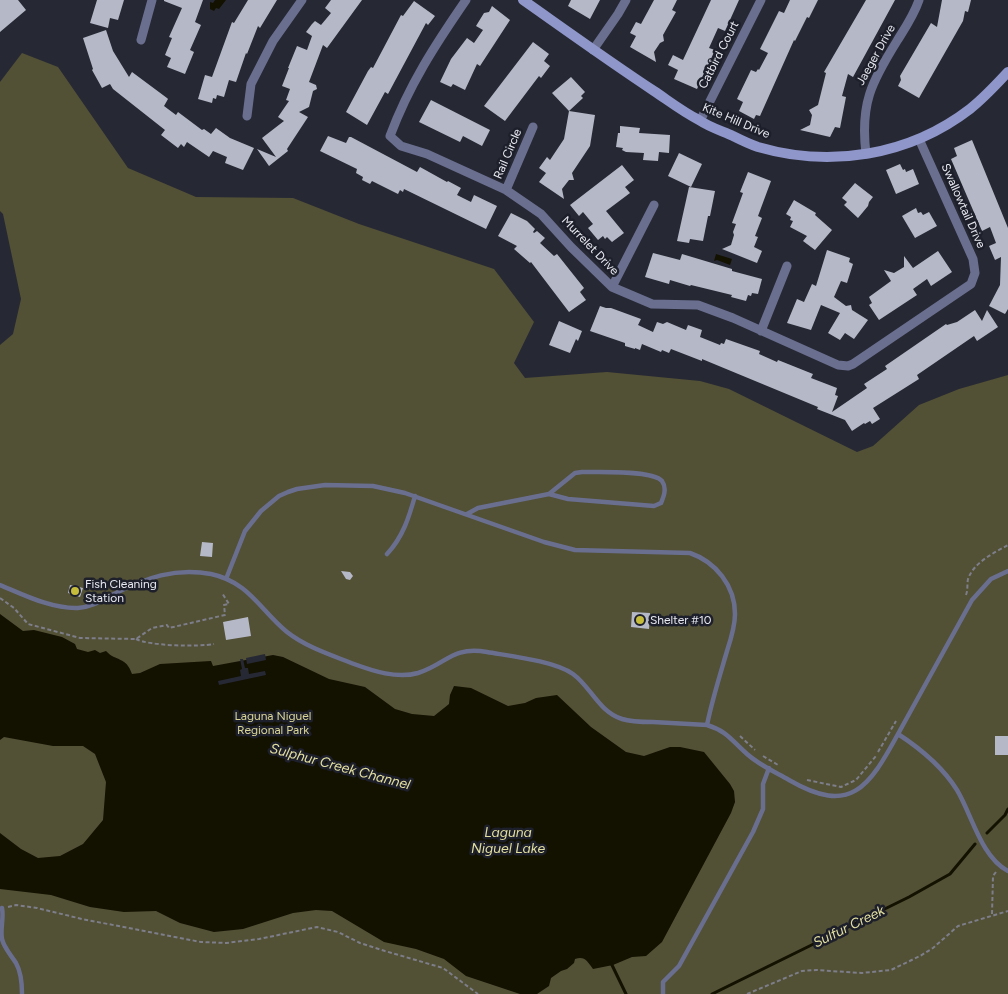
<!DOCTYPE html>
<html>
<head>
<meta charset="utf-8">
<style>
  body { margin:0 }
  canvas { display:block; background:#262834 }
</style>
</head>
<body>
<canvas width="1008" height="994"></canvas>
<script>
const context = document.querySelector('canvas').getContext('2d');
context.lineJoin = 'round';
function paint(path, color) { context.fillStyle = color; context.fill(path, 'evenodd'); }
function stroke(path, color, width, dash) { context.strokeStyle = color; context.lineWidth = width; context.lineCap = dash ? 'butt' : 'round'; context.setLineDash(dash || []); context.stroke(path); }
function drawText(font, color, halo, rows, align = 'center') {
  context.font = font + ' Figtree,sans-serif'; context.lineWidth = 5; context.setLineDash([]); context.textBaseline = 'middle'; context.strokeStyle = halo; context.fillStyle = color; for (const [text, x, y, turn = 0] of rows) {
    context.save(); context.translate(x, y); context.rotate((+turn || 0) * Math.PI / 180); context.textAlign = isNaN(turn) ? turn : align; if (halo) context.strokeText(text, 0, 0); context.fillText(text, 0, 0); context.restore();
  }
}
paint(new Path2D(`
  M22,53L58,67L128,168L196,197L293,198L359,224L494,269L534,322L514,363L525,378L607,372L700,381L729,389L857,452L873,446L919,405L959,389L1008,375V994H0V345L13,334L21,299L3,214L0,211V82Z`), '#525035');
paint(new Path2D(`
  M215,0H226L219,9L216,8L214,11L210,9V2L213,3Z
  M716,254L732,259L730,265L717,260L714,261Z
  M0,614L23,631L34,630L62,637L75,644L77,649L88,652L95,650L100,653L106,651C116,662 126,656 132,674L140,673L160,664L211,661L213,666L273,655L283,657L329,679L365,687L395,709L412,714L434,716L449,704L450,695L454,686L471,688L508,706L525,703L536,698L557,695L591,727L626,752L644,756L670,747H680L704,752L730,784L734,791L735,802L731,813L662,942L646,956L632,957L613,965L593,969C587,961 585,956 575,959L574,963L567,969L561,971L551,978L549,986L537,994H520L466,976L444,959L416,949L384,942L332,911L316,910L293,913L243,929L214,932L180,923L156,911L124,912L90,907L51,895L0,889V833L21,849L38,858L60,856L83,844L103,820L106,782L95,754L83,746H53L4,737L0,740Z`), '#131100');
paint(new Path2D(`
  M265,654L266,660L247,664L246,658Z
  M240,659H243L245,668H248L249,674L265,671L266,675L219,685L218,681L241,676L240,670L242,669Z`), '#262834');
stroke(new Path2D(`
  M987,833L1005,815L1008,809
  M611,963L626,994
  M712,994L909,897L950,874L975,844`), '#131100', 3);
paint(new Path2D(`
  M0,0H18L26,10L0,32Z
  M97,0H124L118,20L110,18L108,28L90,23Z
  M164,0H203L195,22L201,25L190,50L194,52L185,74L167,67L171,58L165,55L172,38L169,37L182,8L164,1Z
  M248,0H277L260,28L258,26L247,54L246,53L236,82L229,80L224,97L217,95L216,99L213,98L212,103L198,99L205,75L212,77L232,22L234,23Z
  M331,0H362L327,48L323,45L309,82L316,85L317,89L313,91L309,107L299,112L308,117L287,149L288,151L269,166L257,149L276,157L262,138L284,121L278,117L289,101L286,100L290,89L282,86L289,68H288L297,46L307,50L312,36L306,32L312,24L315,21L321,25L331,13L325,8Z
  M571,0H600L590,19L568,6Z
  M654,0H677L672,10L676,12L663,35L664,41L660,43L654,52L656,62L630,47L636,36L630,33L636,22L641,24Z
  M711,0H739L725,31L718,28L709,48L715,50L697,89L674,79L678,70L668,65L673,55L683,60Z
  M790,0H818L809,18L807,17L795,41L794,40L760,116L756,115L754,119L739,111L743,102L737,99L751,70L756,72L758,69L759,70L768,53L760,49L779,11L784,13Z
  M866,0H895L853,77L848,74L842,96L846,97L840,128L835,127L830,137L800,130L810,125L812,115L809,110L818,105L826,73L824,72Z
  M942,0H971L968,12L965,11L963,21L919,98L898,86L901,80L900,76L931,23L937,27Z
  M414,1L435,16L428,25L426,23L388,94L385,92L367,125L346,112L368,71L371,67L373,68L401,15L403,16Z
  M492,6L510,20L480,66L477,64L465,90L453,84L451,87L440,82L451,59L467,38L474,43L483,30L476,26L484,13L489,12Z
  M106,30L113,51L129,77L132,72L167,98L168,99L164,106L176,115L178,112L202,130L204,129L211,134L216,128L230,138L254,148L243,170L225,163L227,157L213,151L209,157L187,142L184,147L181,144L178,148L161,135L165,130L113,89L110,84L102,88L92,70L93,69L83,38Z
  M533,42L549,54L544,61L550,66L541,78L539,76L505,121L484,106Z
  M571,77L585,92L581,96L583,98L569,111L595,115L590,146L572,173L574,180H569L562,189L564,199L539,182L546,173L539,168L547,157L550,160L564,139L569,111L552,93Z
  M431,100L490,130L482,146L463,136L460,142L419,122Z
  M620,126L640,128L639,133L670,135L669,153L659,152L658,161L643,160L644,153L626,152L622,150L623,148L616,147L618,133H620Z
  M328,136L346,143L349,137H351L417,172L420,167L447,182L448,181L461,188L457,195L471,202L474,195L497,206L486,229L404,189L403,192L400,190L398,194L372,181L370,184L362,180L363,177L356,173L357,169L320,151Z
  M972,140L1008,228V309L1005,314L989,306L1000,285L1001,257L995,260L989,246L996,243L990,227L982,231L951,159L957,156L954,148Z
  M679,153L702,164L691,187L668,176Z
  M900,164L903,170L905,169L906,172L913,169L919,184L896,194L886,170Z
  M622,165L634,180L625,187L630,193L606,211L624,233L612,242L607,237L605,239L603,236L598,240L588,228L593,224L583,212L579,216L570,205Z
  M748,172L771,181L758,216L762,218L755,236L758,237L754,247L762,251L757,263L722,249L731,245L734,235L733,232L736,224L732,223L743,193L740,192Z
  M855,183L873,197L869,202L868,206L858,218L844,205L847,202L842,198Z
  M689,187L715,191L710,216H708L703,241L690,239L689,243L677,241Z
  M794,200L816,213L815,215L832,230L815,250L803,241L807,236L790,227L793,221L790,220L791,217L786,214Z
  M916,208L918,213L921,212L923,215L929,212L937,226L915,238L902,216Z
  M511,213L527,221L535,229L533,232L534,233L537,231L545,238L540,243L554,256L557,254L584,288L580,292L586,300L569,312L531,262L530,263L514,249L517,246L498,236Z
  M827,250L850,258L849,262L853,264L847,283L841,281L834,297L846,306L851,305L852,310L868,320L854,339L845,333L840,340L828,333L840,313L821,305L811,330L787,323L797,299L804,302L812,284L816,286Z
  M938,251L952,272L931,286L927,279L913,289L917,295L879,320L869,305L872,303L869,297L891,281L884,270L894,273L904,267V256L913,268Z
  M653,253L680,260L682,254L732,269V271L762,279L758,294L752,293L751,296L748,295L746,301L731,297L732,295L691,285L690,286L670,280L669,284L645,277Z
  M600,306L606,308H611L641,319L638,325L653,332L657,322L663,324L667,322L686,330L688,325L702,330L700,337L720,345L721,343L724,344L726,339L760,351L759,354L777,362L778,360L813,374L811,378L837,388L835,395L838,396L832,412L867,388L864,384L887,369L885,366L946,324L947,325L957,322L975,310L982,321L987,310L998,327L977,341L974,336L917,375L919,379L873,408L880,419L872,424L870,421L865,424L864,423L852,431L845,420L817,409L818,407L702,359V361L671,349L669,353L662,350L661,352L642,344L640,350L635,348V349L625,346V343L590,331Z
  M559,321L582,331L578,341L576,339L570,353L549,345Z
  M202,542L213,543L212,557L200,556Z
  M341,571L350,572L353,576L350,580L346,579Z
  M70,585L83,588L80,597L68,593Z
  M632,612L650,613L649,629L631,627Z
  M248,617L251,636L226,640L223,622Z
  M995,736H1008V755H995Z`), '#b5b8c7');
stroke(new Path2D(`
  M966,595C968,590 967,584 968,579C974,562 994,553 1008,545
  M0,598L14,608L28,624L80,638L136,639L152,628L167,625L169,628L225,615L224,605L229,604L222,593
  M136,639C149,646 198,647 214,644
  M740,736L755,750
  M878,752L896,721
  M763,756L778,765
  M807,780L841,787L856,780L876,756
  M8,907L16,905L37,908L82,919L201,942L226,943L259,939L317,927L338,932L360,943L385,951L443,968L478,994
  M992,914L993,876L996,872
  M747,994L802,971L816,970L862,973L891,970L920,956L933,948L958,926L1008,911`), '#7d7e89', 2, [4, 2.5]);
stroke(new Path2D(`
  M467,514L478,508L549,494L568,499L654,506L661,503C664,496 667,488 662,481C653,470 597,472 582,472L575,473L549,494
  M387,554C403,537 409,517 415,496
  M226,579L245,531L261,511L279,496L288,492L297,489L325,485L373,486L405,493L544,542L575,550L690,553C716,562 735,586 735,614C735,626 731,639 727,651C720,675 712,700 707,725
  M0,585C24,595 52,609 78,608C92,607 102,600 114,594C146,578 175,567 211,574C249,582 260,610 287,632C306,647 331,655 354,664C373,671 397,679 418,673C447,664 451,646 487,652C510,656 555,661 573,674C591,687 599,712 622,719C631,722 642,722 653,722C671,723 689,724 707,725C727,731 732,741 747,754C759,765 775,772 789,780C851,816 869,787 898,734C921,749 942,766 957,790C972,815 981,857 1008,871
  M898,734L972,600L991,579L1008,571
  M2,908C4,919 0,929 2,939C4,948 11,955 16,963C21,972 22,984 22,994
  M663,994V982L679,966L753,832L763,809V784L769,768`), '#6a6f8f', 4.5);
stroke(new Path2D(`
  M466,0C435,45 409,85 390,136L401,146L427,154L506,190L541,214L571,247L612,287L652,304L698,305L733,318L838,365L848,366L853,364L971,284L975,273L973,259L919,139
  M141,40L152,0
  M593,50L618,14L626,0
  M247,116L251,84L273,41L302,0
  M700,121L761,0
  M866,154C860,104 871,83 897,41C905,28 914,15 919,0
  M506,190L533,127
  M612,287L654,205
  M761,331L787,266`), '#6a6f8f', 9);
stroke(new Path2D(`
  M523,0C567,31 610,62 654,91C669,101 683,112 699,120C709,127 722,131 733,136C741,140 749,144 758,147C830,168 909,156 970,109C984,98 996,85 1008,72`), '#8f96c9', 10);
for (const [x, y, r, color] of [
  [75,591,5,"#c6bc3c"],
  [640,620,5,"#c6bc3c"]
]) { const dot = new Path2D(); dot.arc(x, y, r, 0, 2 * Math.PI); context.fillStyle = color; context.fill(dot); stroke(dot, '#1d1f2a', 2); }
drawText('12px', '#e8e9f1', '#1d1f2a', [
  ["Catbird Court",719,55,-63],
  ["Jaeger Drive",876,55,-61],
  ["Kite Hill Drive",736,121,23],
  ["Rail Circle",508,154,-67],
  ["Swallowtail Drive",963,206,66],
  ["Murrelet Drive",590,246,46]
]);
drawText('12px', '#e8e9f1', '#1d1f2a', [
  ["Fish Cleaning",85,584],
  ["Station",85,598],
  ["Shelter #10",650,620]
], 'left');
drawText('12px', '#d9d597', '#1d1f2a', [
  ["Laguna Niguel",273,716],
  ["Regional Park",273,730]
]);
drawText('italic 14px', '#e3dfa0', '#1d1f2a', [
  ["Sulphur Creek Channel",340,767,15],
  ["Laguna",508,833],
  ["Niguel Lake",508,849],
  ["Sulfur Creek",849,927,-26]
]);
</script>
</body>
</html>
